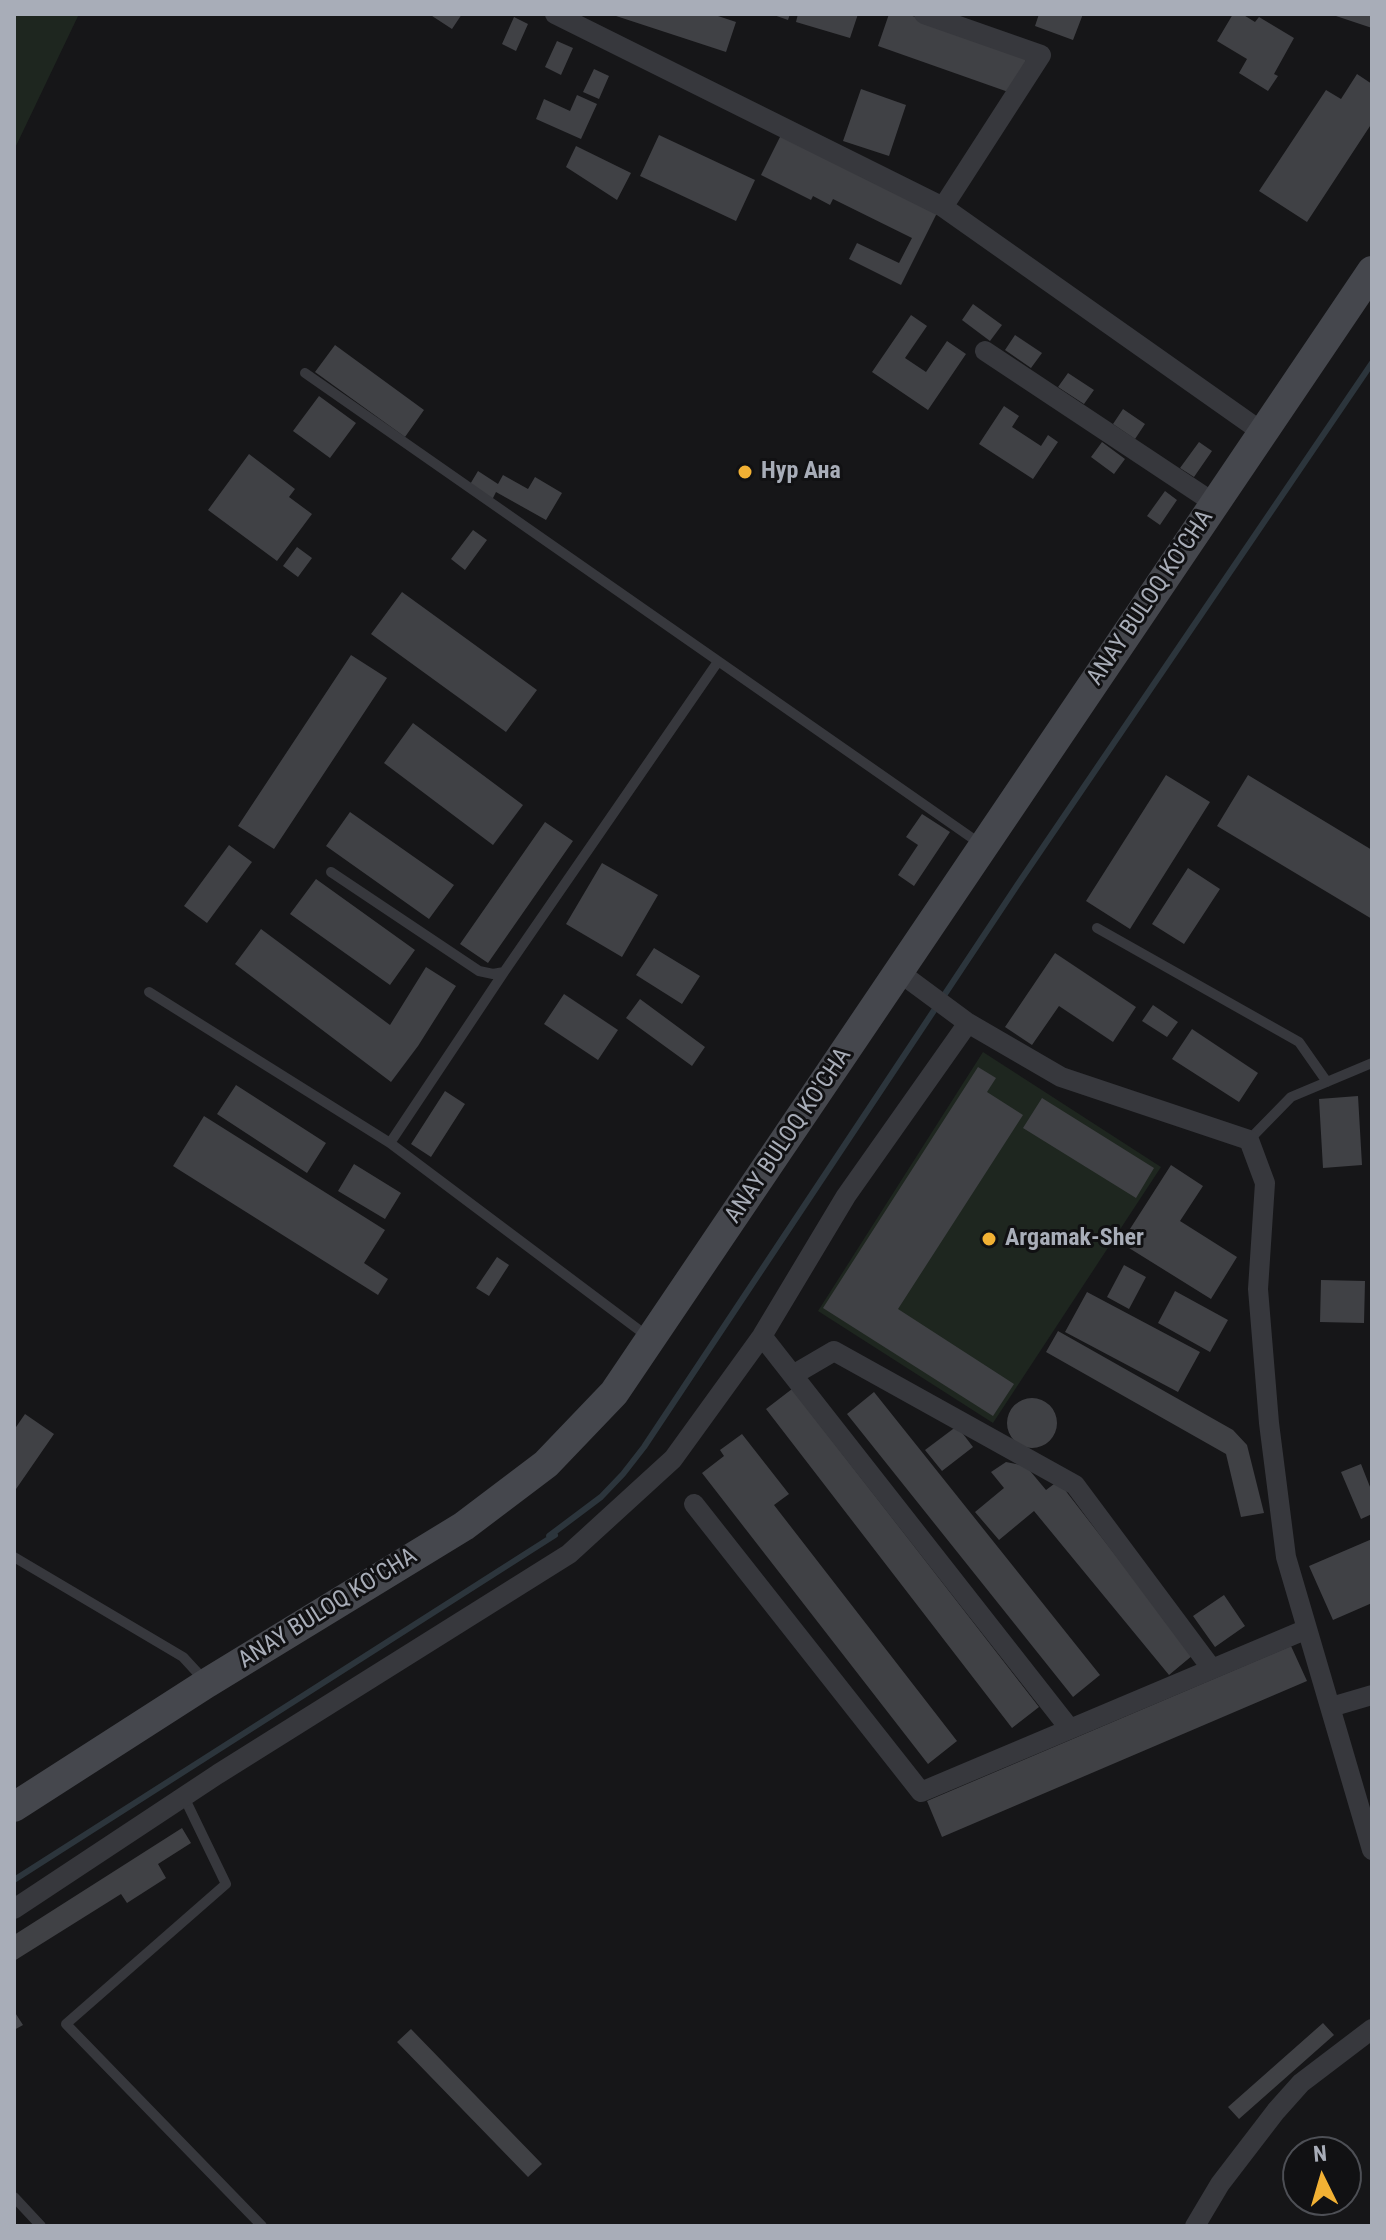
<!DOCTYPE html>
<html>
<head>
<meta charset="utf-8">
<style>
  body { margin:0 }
  #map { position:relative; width:1386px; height:2240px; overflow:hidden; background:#161618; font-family:"Roboto Condensed",sans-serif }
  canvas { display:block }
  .frame { position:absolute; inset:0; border:16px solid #a8adb8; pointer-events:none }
  .north { position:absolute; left:1282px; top:2136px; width:80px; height:80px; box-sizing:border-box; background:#111113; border:2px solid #4d4f55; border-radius:50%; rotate:355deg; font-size:22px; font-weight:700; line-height:32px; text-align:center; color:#a8adb8 }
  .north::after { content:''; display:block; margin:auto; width:28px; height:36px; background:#f2b134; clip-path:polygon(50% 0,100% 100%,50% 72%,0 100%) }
</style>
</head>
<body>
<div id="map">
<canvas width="1386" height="2240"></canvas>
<div class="frame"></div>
<div class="north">N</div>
</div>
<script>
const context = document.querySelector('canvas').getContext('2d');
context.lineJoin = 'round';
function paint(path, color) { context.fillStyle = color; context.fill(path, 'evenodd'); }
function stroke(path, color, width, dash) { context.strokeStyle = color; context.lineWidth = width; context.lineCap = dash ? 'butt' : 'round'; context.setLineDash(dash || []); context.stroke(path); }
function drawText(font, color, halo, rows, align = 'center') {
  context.font = font + ' "Roboto Condensed",sans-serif'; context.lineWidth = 6; context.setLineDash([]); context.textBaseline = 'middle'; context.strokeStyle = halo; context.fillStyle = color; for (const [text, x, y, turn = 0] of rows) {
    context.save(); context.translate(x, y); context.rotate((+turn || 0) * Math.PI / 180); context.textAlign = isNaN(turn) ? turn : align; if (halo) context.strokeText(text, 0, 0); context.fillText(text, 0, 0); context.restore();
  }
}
paint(new Path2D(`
  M14,14H79L14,150Z
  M983,1052L1161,1167L993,1423L818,1311Z`), '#1e261f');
stroke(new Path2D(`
  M14,1880L555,1535L549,1536L601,1497L623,1474L644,1447L1018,884L1372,363`), '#2c353c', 6);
paint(new Path2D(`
  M429,14H462L452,29Z
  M712,14L736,22L726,52L613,15Z
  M771,14H790L788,20Z
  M798,14H858L850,38L796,22Z
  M889,14H907L1027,57L1014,94L878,46Z
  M1039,14H1083L1073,40L1035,26Z
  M1233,14H1242L1255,22L1259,17L1294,38L1274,74L1278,76L1268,91L1239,73L1247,59L1217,41Z
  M1333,14H1372V28L1333,15Z
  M514,17L528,24L516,51L502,44Z
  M557,41L573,48L561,75L545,67Z
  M594,69L609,76L599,99L583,92Z
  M1357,74L1372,84V123L1307,222L1259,191L1326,90L1341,99Z
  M861,89L906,105L889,156L843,141Z
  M577,95L597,104L581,139L536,119L544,99L570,111Z
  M659,135L755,180L736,221L640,176Z
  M781,135L937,213L901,285L849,259L857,243L899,263L912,238L833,199L830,205L813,196L811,200L761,175Z
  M576,146L631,173L617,200L566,167Z
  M973,304L1002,325L990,341L962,320Z
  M911,315L927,326L905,358L926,372L947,341L966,354L928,410L872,372Z
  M1015,335L1042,353L1031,368L1005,350Z
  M335,345L424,410L405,437L315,372Z
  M1068,373L1094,390L1084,404L1058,387Z
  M319,396L356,423L330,458L293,431Z
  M1004,406L1019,416L1012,427L1041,446L1048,435L1058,442L1033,479L979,444Z
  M1123,409L1145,424L1135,439L1113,424Z
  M1102,442L1125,459L1114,474L1091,457Z
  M1199,442L1212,451L1194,477L1180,468Z
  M249,454L295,489L289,497L312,514L277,561L208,510Z
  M478,471L498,484L503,475L528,489L535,477L562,493L546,520L496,492L492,500L469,486Z
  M1165,491L1177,500L1160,525L1147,516Z
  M473,530L487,540L465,570L451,559Z
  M297,547L312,558L298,577L283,566Z
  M402,592L537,690L506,732L371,634Z
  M351,655L387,678L274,849L238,826Z
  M413,723L523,805L493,845L384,763Z
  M1166,775L1210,802L1130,929L1086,901Z
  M1248,775L1372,850V919L1217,826Z
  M350,812L454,885L429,919L326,846Z
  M922,814L950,832L914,886L898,875L918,845L906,837Z
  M545,822L573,841L488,963L460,944Z
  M229,845L252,862L207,923L184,906Z
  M602,863L658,895L622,957L566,924Z
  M1188,868L1220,889L1184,944L1152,924Z
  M316,879L415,950L390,985L290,914Z
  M261,929L390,1025L426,967L456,986L418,1046L391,1082L235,964Z
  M654,948L700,976L682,1004L636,975Z
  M1055,953L1136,1007L1113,1042L1059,1006L1032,1045L1005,1027Z
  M564,994L618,1030L598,1060L544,1024Z
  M640,999L705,1047L692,1066L626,1018Z
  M1153,1005L1178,1022L1167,1037L1142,1021Z
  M1192,1029L1258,1073L1239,1102L1172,1059Z
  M978,1067L996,1078L987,1092L1023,1115L898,1309L1014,1384L993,1416L823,1308Z
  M236,1085L326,1143L307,1173L217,1114Z
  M445,1091L465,1104L431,1157L411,1144Z
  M1358,1096L1362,1165L1323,1168L1319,1099Z
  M1042,1098L1154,1168L1136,1198L1023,1128Z
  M204,1116L385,1230L364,1263L388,1279L378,1295L173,1166Z
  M354,1164L401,1193L385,1219L338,1191Z
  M1171,1165L1203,1186L1180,1221L1237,1257L1211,1299L1121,1243Z
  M497,1257L509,1265L489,1296L476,1288Z
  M1124,1265L1146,1277L1129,1309L1107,1297Z
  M1321,1280L1365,1281L1364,1323L1320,1322Z
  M1175,1291L1228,1320L1210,1352L1158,1323Z
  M1087,1292L1200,1352L1178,1392L1065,1332Z
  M1058,1331L1233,1430L1247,1445L1264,1513L1241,1517L1226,1454L1046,1352Z
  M792,1389L1039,1707L1012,1728L766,1409Z
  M874,1392L1100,1675L1073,1697L847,1414Z
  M1007 1423a25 25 0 1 1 50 0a25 25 0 1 1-50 0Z
  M25,1414L54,1434L14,1492V1430Z
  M957,1426L973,1447L942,1471L925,1450Z
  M742,1434L789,1494L774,1505L957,1741L928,1764L702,1473L724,1456L720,1450Z
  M1006,1462L1026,1466L1046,1490L1058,1481L1193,1655L1169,1675L1034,1511L999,1540L975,1512L1004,1488L991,1472Z
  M1361,1464L1372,1492V1514L1361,1519L1341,1472Z
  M1372,1539V1603L1333,1620L1309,1566Z
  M1224,1595L1245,1626L1215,1647L1193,1616Z
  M1291,1646L1307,1681L942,1837L927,1801Z
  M182,1828L191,1843L158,1864L166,1878L127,1903L121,1894L14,1961V1935Z
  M14,2011L23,2025L14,2030Z
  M1323,2023L1334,2035L1239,2119L1228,2107Z
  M411,2029L542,2164L528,2177L397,2042Z`), '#404145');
stroke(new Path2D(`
  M305,373L982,845
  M331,872L479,971L493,974L504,972L717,663
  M1097,928L1299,1042L1327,1082
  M149,992L390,1143L647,1336
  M1249,1140L1291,1097L1372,1063
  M390,1143L504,972
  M14,1557L183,1657L206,1682
  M184,1797L226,1884L66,2024L262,2226
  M14,2197L41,2226`), '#37383d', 10);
stroke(new Path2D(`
  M555,14L943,207L1262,432
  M924,14L1041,55L943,207
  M985,351L1214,503
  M899,972L968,1023L1061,1077L1249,1140L1265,1183L1258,1289L1269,1423L1286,1557L1372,1850
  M762,1336L1070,1729
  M793,1375L834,1351L1075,1485L1212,1669
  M694,1504L921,1792L1307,1629
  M1331,1707L1372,1695
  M14,1909L218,1774L569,1554L673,1459L762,1336L846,1196L968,1023
  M1195,2226L1220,2184L1276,2111L1301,2083L1372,2029`), '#37383d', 20);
stroke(new Path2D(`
  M14,1807L207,1683L464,1526L546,1464L614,1393L1372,271`), '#45474d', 30);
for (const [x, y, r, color] of [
  [745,472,8,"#f2b134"],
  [989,1239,8,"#f2b134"]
]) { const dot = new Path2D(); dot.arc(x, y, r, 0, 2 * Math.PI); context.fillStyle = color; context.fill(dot); stroke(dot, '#111113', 3); }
drawText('bold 24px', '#a8adb8', '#111113', [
  ["Нур Ана",761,472],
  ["Argamak-Sher",1005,1239]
], 'left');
drawText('24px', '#a8adb8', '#111113', [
  ["ANAY BULOQ KO'CHA",1151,598,-56],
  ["ANAY BULOQ KO'CHA",789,1136,-56],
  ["ANAY BULOQ KO'CHA",328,1609,-32]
]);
</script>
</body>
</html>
